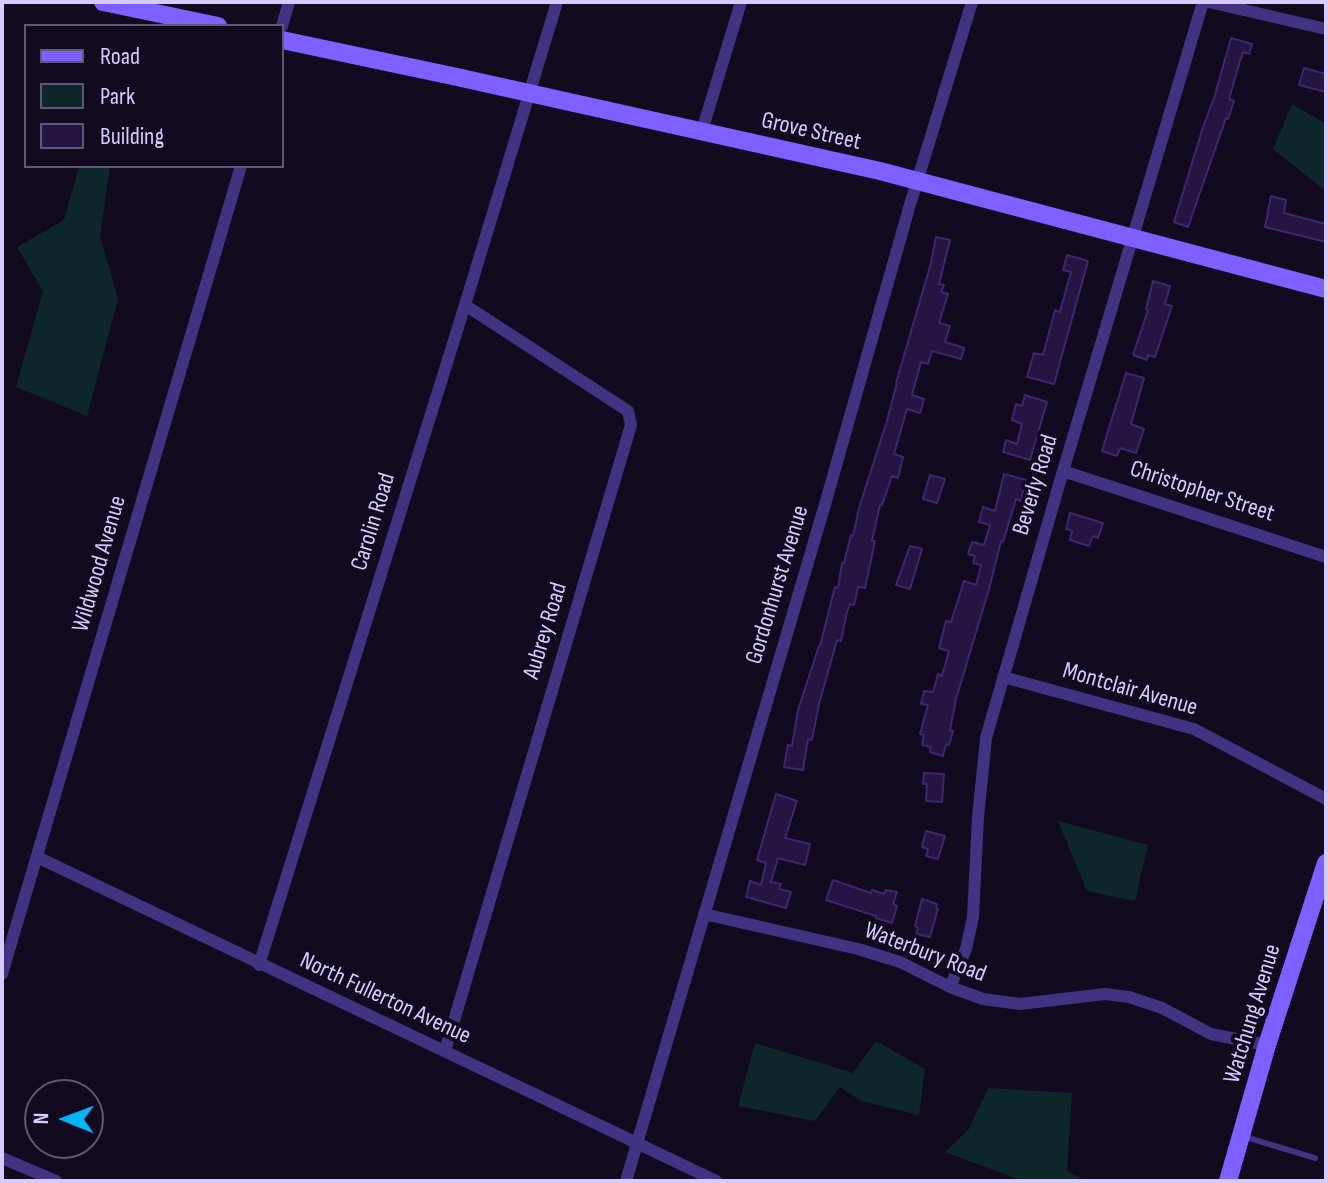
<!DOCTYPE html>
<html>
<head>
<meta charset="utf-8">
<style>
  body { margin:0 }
  #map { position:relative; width:1328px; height:1183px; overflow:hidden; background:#120b20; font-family:"Sofia Sans Condensed",sans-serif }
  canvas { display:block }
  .frame { position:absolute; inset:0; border:4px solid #d8c9ff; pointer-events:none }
  .legend { position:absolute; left:24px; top:24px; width:260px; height:144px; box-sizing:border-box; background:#120b20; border:2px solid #615779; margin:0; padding:10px 14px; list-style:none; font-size:24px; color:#d8c9ff }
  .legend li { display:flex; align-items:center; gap:16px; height:40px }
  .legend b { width:40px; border:2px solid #615779 }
  .north { position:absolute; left:24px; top:1079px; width:80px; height:80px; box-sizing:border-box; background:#120b20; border:2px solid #615779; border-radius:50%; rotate:271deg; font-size:22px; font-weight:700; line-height:32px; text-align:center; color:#d8c9ff }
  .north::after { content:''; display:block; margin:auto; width:28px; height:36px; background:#00b6f4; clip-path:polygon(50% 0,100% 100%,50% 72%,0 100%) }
</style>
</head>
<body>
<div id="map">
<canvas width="1328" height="1183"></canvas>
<div class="frame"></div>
<ul class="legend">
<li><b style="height:10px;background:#7d60ff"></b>Road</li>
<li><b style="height:22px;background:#0d272a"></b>Park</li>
<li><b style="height:22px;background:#251542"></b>Building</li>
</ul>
<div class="north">N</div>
</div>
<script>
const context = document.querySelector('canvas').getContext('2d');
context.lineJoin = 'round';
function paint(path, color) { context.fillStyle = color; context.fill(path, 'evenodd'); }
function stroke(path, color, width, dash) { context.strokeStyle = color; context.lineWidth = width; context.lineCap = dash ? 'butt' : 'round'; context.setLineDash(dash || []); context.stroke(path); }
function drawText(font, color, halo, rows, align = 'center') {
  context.font = font + ' "Sofia Sans Condensed",sans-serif'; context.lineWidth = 8; context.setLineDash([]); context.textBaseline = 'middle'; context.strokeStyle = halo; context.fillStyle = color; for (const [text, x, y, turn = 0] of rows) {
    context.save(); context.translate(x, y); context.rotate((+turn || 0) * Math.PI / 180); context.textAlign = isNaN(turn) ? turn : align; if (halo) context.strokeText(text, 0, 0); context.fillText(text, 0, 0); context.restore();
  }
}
paint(new Path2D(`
  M1292,104L1326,124V189L1322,188L1273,149Z
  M79,166H110L100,236L118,299L87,416L16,387L43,291L17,247L64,220Z
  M1058,821L1148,845L1135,901L1087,891Z
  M876,1041L925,1069L919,1115L861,1101L840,1087L815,1121L738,1106L755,1043L853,1073Z
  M988,1088L1072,1093L1067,1171L1086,1181H1023L945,1152L969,1129Z`), '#0d272a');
const building = new Path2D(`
  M1231,38L1252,44L1249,54L1243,52L1240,61L1229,99L1234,101L1228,119L1226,118L1188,227L1174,222L1203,127L1215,95Z
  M1304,68L1326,74V92L1299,85Z
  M1271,196L1286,200L1284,213L1326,224V242L1265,227Z
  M936,237L950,240L939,284L944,285L941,292L948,294L939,323L950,326L945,342L964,348L961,359L932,351L928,364L921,362L912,395L924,399L920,413L907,409L894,454L903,457L898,478L892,476L882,505H880L872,541H875L865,588L858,587L854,605L850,604L847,612L841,641L837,640L819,704L812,740L808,739L803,770L784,767L788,745L792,746L798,710L819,646H820L835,587L838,588L842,563H844L851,535L853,536L859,508L886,424L897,383H896L931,263Z
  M1067,255L1088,261L1054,384L1027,377L1034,353L1043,355L1055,310L1060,312L1071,272L1063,270Z
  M1153,281L1170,286L1165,304L1172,306L1155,357L1148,355L1147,360L1133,355L1148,310L1146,309Z
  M1126,373L1144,378L1131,424L1144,429L1136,453L1120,448L1117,456L1102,451Z
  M1025,395L1047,402L1030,460L1003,452L1006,440L1017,444L1022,424L1012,420L1016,404L1022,406Z
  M1004,474L1026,480L1021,501L1016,499L1003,542L1001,541L989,589L956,699L950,730L953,731L949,745L946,744L943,756L930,752L931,747L922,745L924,735L920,734L928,705L921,704L924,691L933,692L938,674L942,676L949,651L939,648L946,621L951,622L964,581L976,585L981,565L973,563L975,556L968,554L972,542L984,545L990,525L979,522L983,507L995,511Z
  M930,475L945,479L937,503L923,499Z
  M1070,513L1103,523L1098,538L1093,536L1089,546L1070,540L1072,531L1066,529Z
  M910,546L922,549L910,589L896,585Z
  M924,773L944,774L942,802L926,801L927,784H923Z
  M776,794L797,801L785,838L810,844L805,865L778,858L771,882L781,884L779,889L791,892L786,908L746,897L750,881L761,885L766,863L757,860Z
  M926,831L945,836L938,859L926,856L928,849L922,847Z
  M833,880L871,893L872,890L884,894L886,890L897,892L893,904L897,906L892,923L876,918V916L826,900Z
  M922,899L937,904L936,908L938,909L930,937L916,934L918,928L915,926Z`);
paint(building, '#251542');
stroke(building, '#402670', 2);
stroke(new Path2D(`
  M1242,1136L1315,1158`), '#413282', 6);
stroke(new Path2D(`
  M1209,2L1326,29
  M282,26L289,2
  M702,131L741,2
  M1063,471L1326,557
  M1003,677L1194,729L1326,799
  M37,857C262,966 490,1072 716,1181
  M704,914L858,949L900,962L950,987L983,999L1020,1004L1105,994L1129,997L1162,1008L1211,1034L1267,1045
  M259,965L465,305L557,2
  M2,974L241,166
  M950,987L966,949L973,917L978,817L986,738L1063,471L1203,2
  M445,1051L631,425L628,411L465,305
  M2,1158L56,1181
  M626,1181L826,501L909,208L972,2`), '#413282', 12);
stroke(new Path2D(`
  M103,2L218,26
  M282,40L457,77L880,171L1326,289
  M1228,1181L1267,1045L1326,863`), '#7d60ff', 18);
drawText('24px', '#d8c9ff', '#120b20', [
  ["Grove Street",811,132,13],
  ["Beverly Road",1036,485,-73],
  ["Christopher Street",1202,492,18],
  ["Carolin Road",374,522,-73],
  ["Wildwood Avenue",100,564,-74],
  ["Gordonhurst Avenue",778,585,-73],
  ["Aubrey Road",546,631,-73],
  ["Montclair Avenue",1130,690,16],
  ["Waterbury Road",925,953,21],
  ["North Fullerton Avenue",385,999,25],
  ["Watchung Avenue",1253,1014,-73]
]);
</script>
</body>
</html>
